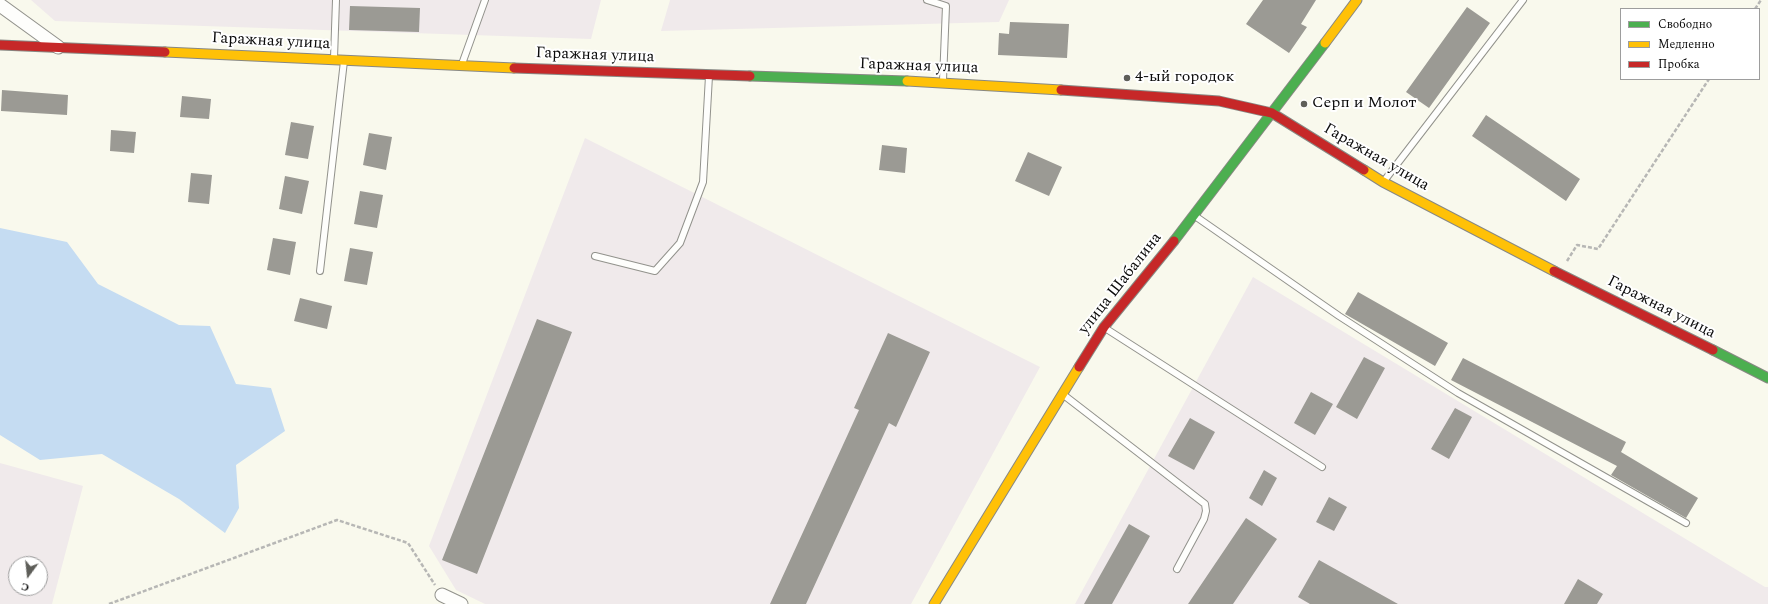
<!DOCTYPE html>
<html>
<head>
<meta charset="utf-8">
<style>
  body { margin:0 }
  #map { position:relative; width:1768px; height:604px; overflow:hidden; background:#f9f9ed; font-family:Spectral,serif }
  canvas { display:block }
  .legend { position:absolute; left:1620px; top:8px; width:140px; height:72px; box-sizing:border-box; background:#fff; border:1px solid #9d9d9d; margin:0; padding:5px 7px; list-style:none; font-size:12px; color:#0a0a0a }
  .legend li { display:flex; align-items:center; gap:8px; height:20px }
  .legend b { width:20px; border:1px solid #9d9d9d }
  .north { position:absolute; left:8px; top:556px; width:40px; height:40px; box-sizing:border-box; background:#fff; border:1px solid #9d9d9d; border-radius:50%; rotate:195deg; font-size:11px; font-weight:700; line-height:16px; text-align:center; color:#0a0a0a }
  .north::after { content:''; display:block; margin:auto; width:14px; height:18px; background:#5e5e59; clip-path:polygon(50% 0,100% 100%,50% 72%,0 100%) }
</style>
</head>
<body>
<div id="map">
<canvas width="1768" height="604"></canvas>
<ul class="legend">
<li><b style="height:5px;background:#4caf50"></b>Свободно</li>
<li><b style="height:5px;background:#ffc107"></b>Медленно</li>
<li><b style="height:5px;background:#c62828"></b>Пробка</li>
</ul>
<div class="north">С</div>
</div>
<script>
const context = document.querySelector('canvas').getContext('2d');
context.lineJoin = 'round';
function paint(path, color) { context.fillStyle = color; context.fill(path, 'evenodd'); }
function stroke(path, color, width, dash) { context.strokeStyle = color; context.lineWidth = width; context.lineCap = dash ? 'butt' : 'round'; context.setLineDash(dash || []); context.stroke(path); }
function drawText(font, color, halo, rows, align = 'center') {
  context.font = font + ' Spectral,serif'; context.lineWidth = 4; context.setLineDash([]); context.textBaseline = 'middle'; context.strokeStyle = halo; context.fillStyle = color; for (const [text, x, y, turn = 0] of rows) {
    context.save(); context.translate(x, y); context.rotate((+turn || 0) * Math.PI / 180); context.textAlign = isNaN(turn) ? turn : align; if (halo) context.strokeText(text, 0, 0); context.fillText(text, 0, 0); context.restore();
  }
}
paint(new Path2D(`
  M31,0H601L591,39L55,21Z
  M670,0H1009L999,22L661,31Z
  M585,138L1040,367L911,604H485L456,590L429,546Z
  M1253,277L1765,587H1768V604H1075Z
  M0,463L83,486L52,604H0ZM16,564H40V588H16Z`), '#f0eaeb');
paint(new Path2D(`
  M0,228L67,242L98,284L179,325L210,326L236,384L271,388L285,431L236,465L239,508L225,533L179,499L102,454L40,460L0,435Z`), '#c5dcf2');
paint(new Path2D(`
  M1263,0H1316L1301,24L1307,27L1289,53L1246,24Z
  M350,6L420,8L419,32L349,30Z
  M1467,7L1490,23L1429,108L1406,92Z
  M1010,22L1069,24L1067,58L998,55L999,33L1009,34Z
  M2,90L68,95L67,115L1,111Z
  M182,96L211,99L209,119L180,117Z
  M1486,115L1580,179L1566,201L1472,136Z
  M291,122L314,126L308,159L285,155Z
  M111,130L136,132L134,153L110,151Z
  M369,133L392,137L386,170L363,165Z
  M882,145L907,148L905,173L879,170Z
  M1028,152L1062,167L1049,196L1015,181Z
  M191,173L212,175L209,204L188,202Z
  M285,176L309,181L302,214L279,209Z
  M360,191L383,195L377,228L354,224Z
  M273,238L296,242L290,275L267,270Z
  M350,248L373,252L367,285L344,281Z
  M1358,292L1448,343L1435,366L1345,314Z
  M300,298L332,306L327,329L294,321Z
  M537,319L572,332L477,574L442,560Z
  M888,333L930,352L896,427L889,423L806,604H770L859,410L854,408Z
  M1364,357L1385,368L1357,419L1336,407Z
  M1463,358L1626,442L1621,452L1698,498L1686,518L1611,475L1617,466L1451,380Z
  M1311,392L1333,404L1315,435L1294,423Z
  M1455,408L1472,417L1449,459L1431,449Z
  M1190,418L1215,432L1194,470L1168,456Z
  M1264,470L1277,478L1262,506L1249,498Z
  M1329,497L1347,507L1334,531L1316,522Z
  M1246,518L1277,539L1233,604H1188Z
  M1129,524L1150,536L1112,604H1084Z
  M1319,560L1398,604H1310L1298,597Z
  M1578,579L1603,594L1597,604H1564Z`), '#9b9a94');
const lane = new Path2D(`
  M927,0L946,6L943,80
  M334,58L336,0
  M462,64L485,0
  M1384,181L1523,0
  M1195,216L1339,316L1458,393L1686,523
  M595,256L655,271L680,243L703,182L709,76
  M320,271L344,61
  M1105,328L1322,467
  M1065,396L1205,504L1206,511L1204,519L1177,569`);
const street = new Path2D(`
  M0,5L58,47
  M442,595L461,604`);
const fast = new Path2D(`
  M750,76L907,81
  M1174,241L1325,43
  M1713,350L1768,378`);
const slow = new Path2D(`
  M1325,43L1357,0
  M165,52L514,68
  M907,81L1061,90
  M1364,170L1383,182L1554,271
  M934,604L1079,367`);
const jam = new Path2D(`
  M0,45L165,52
  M514,68L750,76
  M1061,90L1219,101L1272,113L1364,170
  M1554,271L1713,350
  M1079,367L1104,327L1174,241`);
stroke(lane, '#92928c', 8);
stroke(street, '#92928c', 15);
stroke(fast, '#888883', 11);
stroke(slow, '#888883', 11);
stroke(jam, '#888883', 11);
stroke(new Path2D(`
  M1755,9L1761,0
  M1567,261L1577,245L1598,249L1709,79
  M109,604L337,520L408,543L435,585`), '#b7b7b5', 2.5, [4, 2]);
stroke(lane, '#fefefc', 6);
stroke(street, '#fefefc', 13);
stroke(fast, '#4caf50', 9);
stroke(slow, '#ffc107', 9);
stroke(jam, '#c62828', 9);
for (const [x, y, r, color] of [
  [1127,78,4,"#5e5e59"],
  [1304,104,4,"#5e5e59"]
]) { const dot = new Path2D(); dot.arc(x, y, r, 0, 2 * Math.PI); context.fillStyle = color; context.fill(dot); stroke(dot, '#fff', 1.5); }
drawText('16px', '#0a0a0a', '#fff', [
  ["Гаражная улица",271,42,3],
  ["Гаражная улица",595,56,2],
  ["Гаражная улица",919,67,2],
  ["Гаражная улица",1376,158,30],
  ["улица Шабалина",1121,284,-52],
  ["Гаражная улица",1661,308,27]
]);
drawText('16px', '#0a0a0a', '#fff', [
  ["4-ый городок",1135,78],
  ["Серп и Молот",1312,104]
], 'left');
</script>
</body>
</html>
